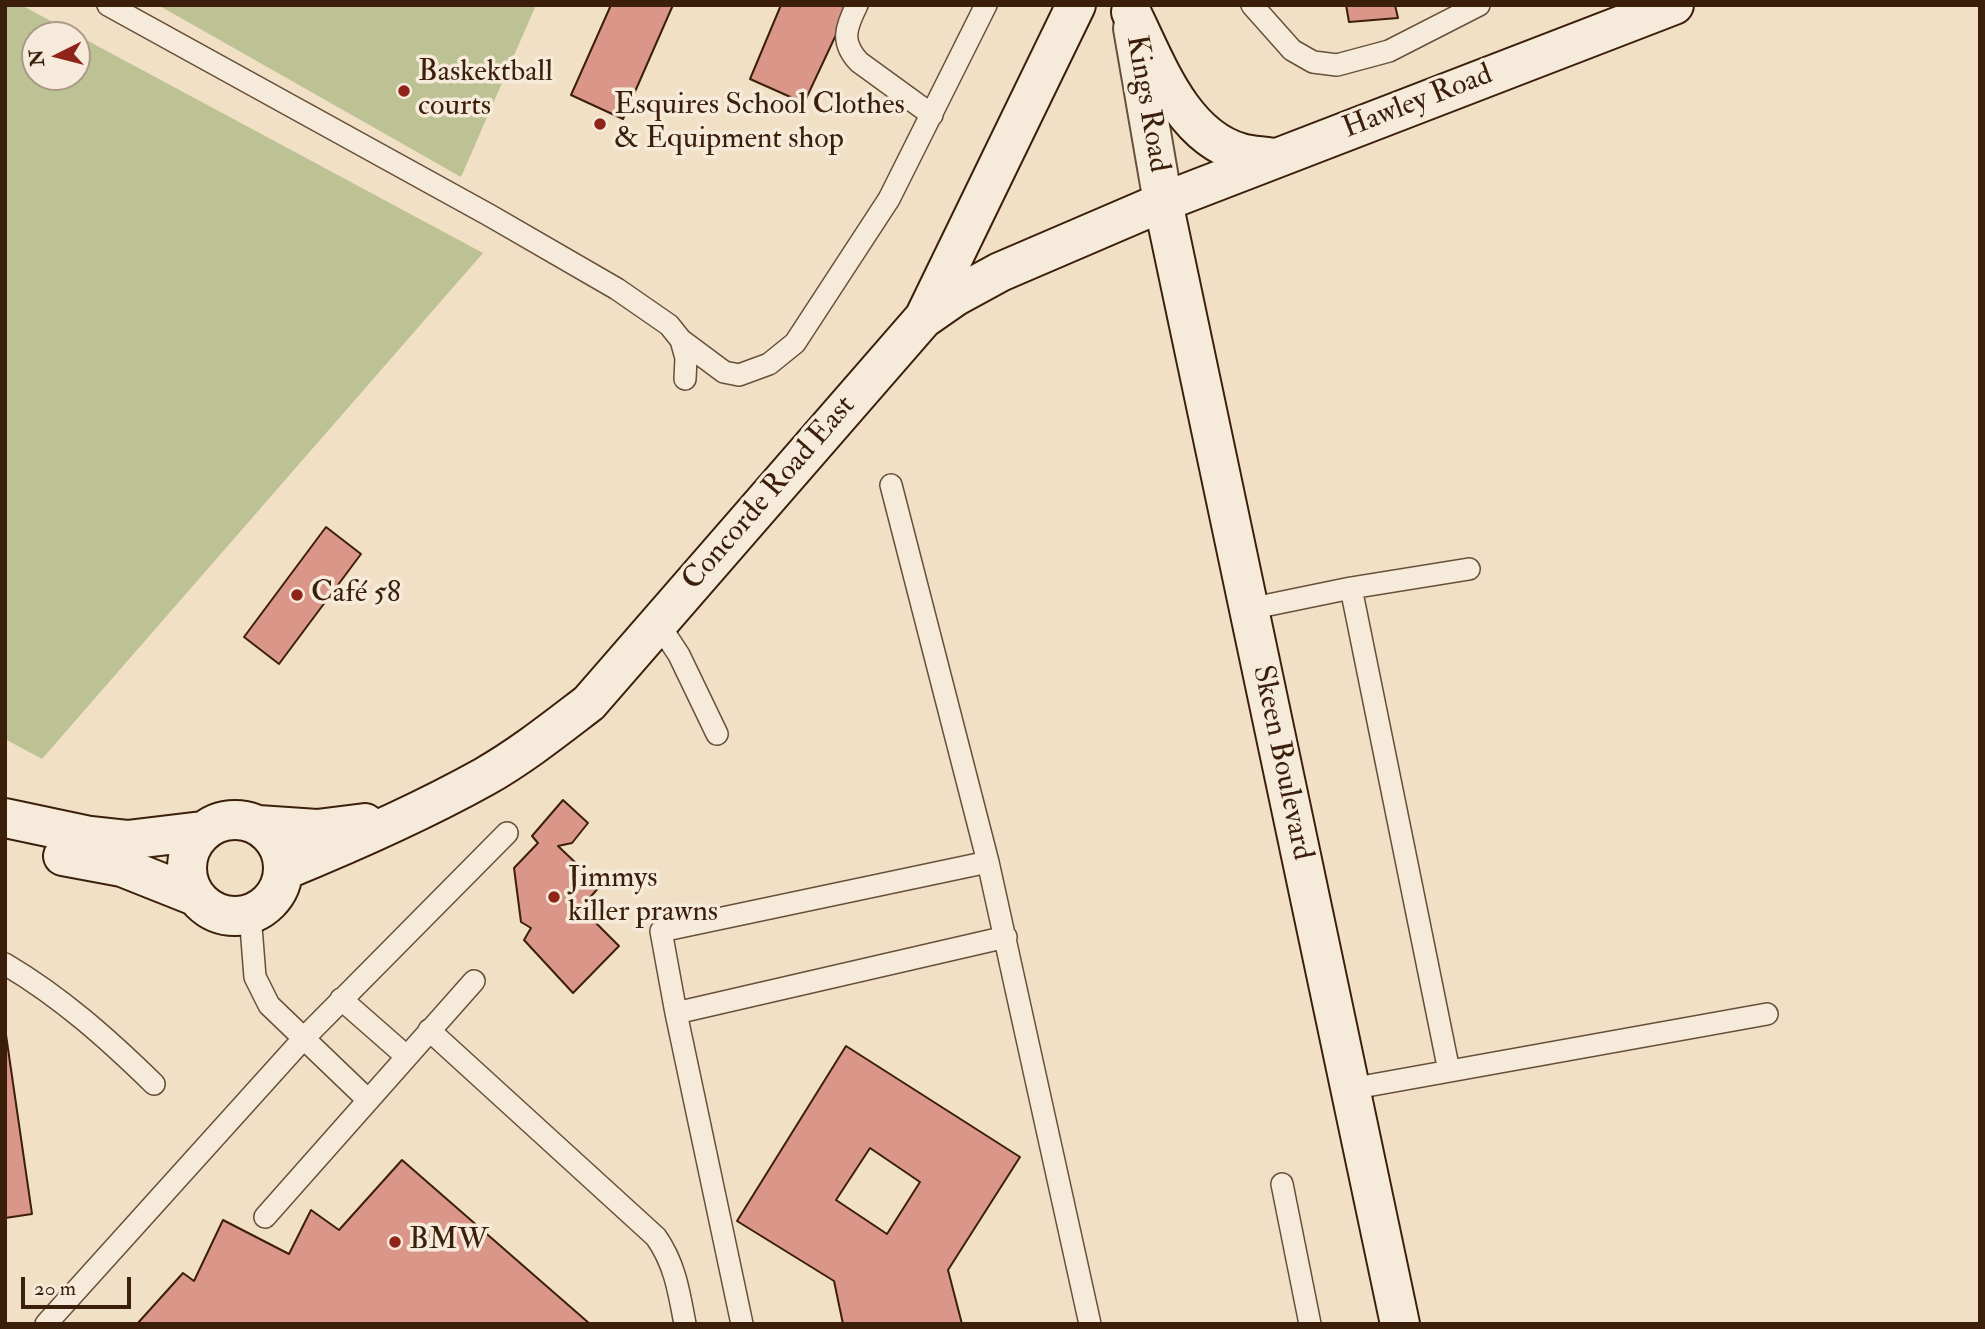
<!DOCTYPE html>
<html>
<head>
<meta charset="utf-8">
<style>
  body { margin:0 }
  #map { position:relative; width:1985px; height:1329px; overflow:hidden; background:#f1e0c6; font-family:"IM FELL Double Pica",serif }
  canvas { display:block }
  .frame { position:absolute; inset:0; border:7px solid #3b1f0a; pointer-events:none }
  .north { position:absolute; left:21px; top:21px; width:70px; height:70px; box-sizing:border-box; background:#f6ebda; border:2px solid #ab9987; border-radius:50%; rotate:264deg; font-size:19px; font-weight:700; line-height:28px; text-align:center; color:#3b1f0a }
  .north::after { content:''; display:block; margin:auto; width:24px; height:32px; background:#8f2418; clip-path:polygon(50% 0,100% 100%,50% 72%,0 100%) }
  .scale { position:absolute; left:21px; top:1277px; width:110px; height:32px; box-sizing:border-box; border:4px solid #3b1f0a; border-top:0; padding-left:9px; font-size:21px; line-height:24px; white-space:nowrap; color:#3b1f0a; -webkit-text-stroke:5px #f6ebda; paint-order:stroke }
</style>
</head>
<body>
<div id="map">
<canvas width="1985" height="1329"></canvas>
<div class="frame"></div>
<div class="north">N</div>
<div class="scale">20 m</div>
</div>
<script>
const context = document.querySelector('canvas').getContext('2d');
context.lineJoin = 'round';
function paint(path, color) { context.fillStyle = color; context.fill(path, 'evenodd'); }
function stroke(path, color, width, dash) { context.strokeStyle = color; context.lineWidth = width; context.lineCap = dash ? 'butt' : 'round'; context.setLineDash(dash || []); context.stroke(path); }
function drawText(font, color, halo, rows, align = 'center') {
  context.font = font + ' "IM FELL Double Pica",serif'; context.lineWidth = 7; context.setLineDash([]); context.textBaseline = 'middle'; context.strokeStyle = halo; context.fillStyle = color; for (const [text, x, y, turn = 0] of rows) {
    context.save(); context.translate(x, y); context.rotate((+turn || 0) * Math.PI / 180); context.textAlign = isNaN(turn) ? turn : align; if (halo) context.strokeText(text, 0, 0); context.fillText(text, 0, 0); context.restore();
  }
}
paint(new Path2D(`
  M5,5H21L77,35H35V77H77V35L483,253L42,759L5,739Z
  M158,5H536L461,177Z`), '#bcc293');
const building = new Path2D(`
  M611,5H673L623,119L571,95Z
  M781,5H850L804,103L750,79Z
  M1346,5H1395L1398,18L1349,22Z
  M326,527L361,554L279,664L244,637Z
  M563,800L588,823L572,843L558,846L600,886L581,908L619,946L573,993L524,940L531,928L521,922L514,868L538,843L532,836Z
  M5,1028L32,1214L5,1218Z
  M846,1046L1020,1157L948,1270L962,1324H843L834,1281L737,1221ZM870,1148L920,1182L887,1234L836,1200Z
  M402,1160L590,1324H137L183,1273L194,1281L223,1220L289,1254L311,1210L339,1230Z`);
paint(building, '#db968a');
stroke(building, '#3b1f0a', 2);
const lane = new Path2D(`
  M108,5L489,215L617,289L669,325L681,340L686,358L685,379
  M857,5C846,27 840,42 859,62L932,115
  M1252,5L1292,50L1313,62L1337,65L1389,51L1479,5
  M681,340L724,372L739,375L769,364L795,343L889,199L986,5
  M891,485L988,862
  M1249,609L1351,588
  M658,623L679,655L717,734
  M250,914L255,977L269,1005L368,1100
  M5,964C61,997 108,1039 154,1084
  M341,999L406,1056
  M676,1013L1006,937
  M429,1030L656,1237C675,1264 679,1292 685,1324
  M1449,1071L1351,588L1469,569
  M1350,1089L1767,1014
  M1282,1184L1310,1324
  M265,1217L474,981
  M46,1324L304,1038L507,833
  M742,1324L676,1013L661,931L988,862L1090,1324`);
const street = new Path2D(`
  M1133,28L1163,202`);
const secondary = new Path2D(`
  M1131,12C1156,62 1181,136 1241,153C1251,156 1263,156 1273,158
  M1163,202L1400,1324
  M924,318L1076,5
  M5,818L90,836L127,840L202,831
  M187 868a48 48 0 1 1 96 0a48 48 0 1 1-96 0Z
  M258,825L317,829L365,823
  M63,856L122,867L195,896
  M285,870C351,843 421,812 484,777C521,756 555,729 589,703L923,319L956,296L1000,272L1163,202L1674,5`);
stroke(lane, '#684f39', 24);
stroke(street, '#684f39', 42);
stroke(secondary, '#3b1f0a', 42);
stroke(lane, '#f6ebda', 21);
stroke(street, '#f6ebda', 38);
stroke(secondary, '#f6ebda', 38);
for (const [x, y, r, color] of [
  [404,91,7,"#8f2418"],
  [600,124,7,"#8f2418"],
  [297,595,7,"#8f2418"],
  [554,897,7,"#8f2418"],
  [395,1242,7,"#8f2418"]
]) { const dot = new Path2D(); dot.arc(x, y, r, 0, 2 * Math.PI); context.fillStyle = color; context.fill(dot); stroke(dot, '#f6ebda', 2.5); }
drawText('30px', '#3b1f0a', '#f6ebda', [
  ["Baskektball",418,74],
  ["courts",418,108],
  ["Esquires School Clothes",614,107],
  ["& Equipment shop",614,141],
  ["Café 58",311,595],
  ["Jimmys",568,880],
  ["killer prawns",568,914],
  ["BMW",409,1242]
], 'left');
drawText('30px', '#3b1f0a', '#f6ebda', [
  ["Hawley Road",1418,103,-21],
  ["Kings Road",1146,104,80],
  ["Concorde Road East",770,494,-49],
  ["Skeen Boulevard",1281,763,78]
]);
</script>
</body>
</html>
